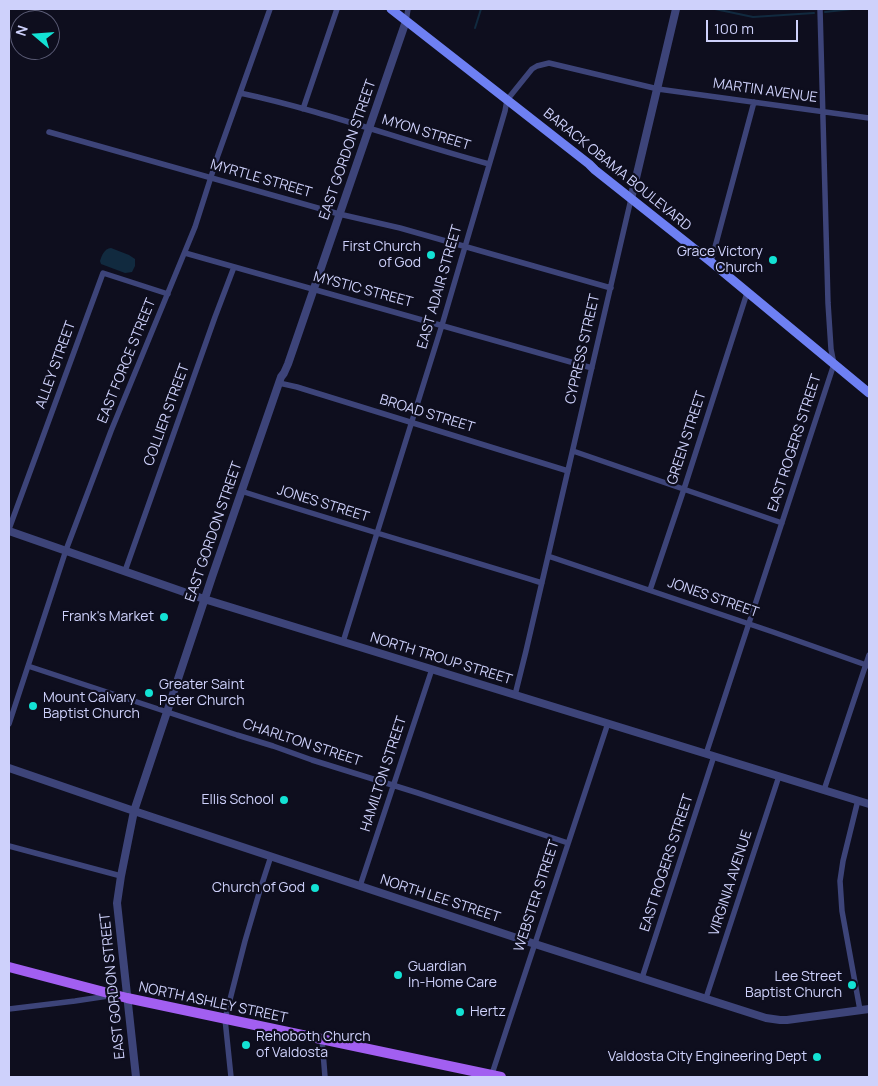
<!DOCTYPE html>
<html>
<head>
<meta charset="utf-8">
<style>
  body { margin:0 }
  #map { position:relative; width:878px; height:1086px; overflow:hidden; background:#0e0e1e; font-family:Manrope,sans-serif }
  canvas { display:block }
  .frame { position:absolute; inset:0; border:10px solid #ced1fb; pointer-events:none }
  .north { position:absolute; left:10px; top:10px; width:50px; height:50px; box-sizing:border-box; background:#0e0e1e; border:1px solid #5b5c76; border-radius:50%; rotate:288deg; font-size:14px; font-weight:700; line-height:20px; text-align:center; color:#ced1fb }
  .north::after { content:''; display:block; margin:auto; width:18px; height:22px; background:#13e2d4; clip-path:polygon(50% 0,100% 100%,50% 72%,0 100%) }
  .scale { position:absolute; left:706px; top:20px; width:92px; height:22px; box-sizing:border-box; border:2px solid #ced1fb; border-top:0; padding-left:6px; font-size:15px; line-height:18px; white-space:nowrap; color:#ced1fb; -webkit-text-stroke:4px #0e0e1e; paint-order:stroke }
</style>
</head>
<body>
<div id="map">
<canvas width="878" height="1086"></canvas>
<div class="frame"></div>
<div class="north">N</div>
<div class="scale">100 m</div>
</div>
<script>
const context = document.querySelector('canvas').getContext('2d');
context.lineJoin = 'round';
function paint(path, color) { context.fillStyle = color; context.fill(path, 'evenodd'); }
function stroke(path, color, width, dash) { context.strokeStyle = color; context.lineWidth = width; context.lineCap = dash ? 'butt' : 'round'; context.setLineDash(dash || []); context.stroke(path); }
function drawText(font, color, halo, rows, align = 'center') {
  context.font = font + ' Manrope,sans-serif'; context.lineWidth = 4.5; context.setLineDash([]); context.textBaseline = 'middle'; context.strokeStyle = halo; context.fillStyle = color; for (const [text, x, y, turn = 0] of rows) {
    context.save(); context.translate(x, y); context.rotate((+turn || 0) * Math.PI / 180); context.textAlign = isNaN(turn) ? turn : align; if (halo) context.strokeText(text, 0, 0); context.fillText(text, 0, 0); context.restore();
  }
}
paint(new Path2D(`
  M111,248L129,255L135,259V266L132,272L125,273L101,264L100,261C102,255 104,249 111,248Z`), '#112a3f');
stroke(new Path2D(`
  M715,9L753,17L814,13
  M866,9H869
  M825,12L852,9
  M475,28L481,9`), '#112a3f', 2);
stroke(new Path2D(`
  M406,21L408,9
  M240,93C325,111 406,142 489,164
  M303,109L337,9
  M49,132L339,214L400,228L611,288
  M185,253L592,368
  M711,262L754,102
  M279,383L297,387L568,471
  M573,451L782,523
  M241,491C341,523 442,552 542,583
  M9,529L103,273L168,294
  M548,556L773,632L869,666
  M125,571L215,317L234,267
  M650,590L684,489L747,293
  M343,642L442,325L505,111L507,100L532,69L537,66L549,63L658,89L869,118
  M28,666L237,735L273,746L312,760L418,793L568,843
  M515,695L526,651L631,199
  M9,724L66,550L111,431L195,227L218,155L270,9
  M706,754L834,364L831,349L828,303L820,9
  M824,790L869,655
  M858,800L843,861L840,881L842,911L860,1010
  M9,846L121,876
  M360,886L432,669
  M642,978L714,756
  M706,998L779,776
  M9,1009L75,1001L108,996
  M322,1039L325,1077
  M231,1077L225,1019L245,941L260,890L271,856
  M491,1077L507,1028L608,723`), '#3d4479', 5.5);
stroke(new Path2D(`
  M631,199L676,9
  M9,531L204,599L869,804
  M9,768L134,811L535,944L766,1018L780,1020H787L869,1009
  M136,1077L117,903L121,876L134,811L212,577L281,377L284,373L288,364L406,21`), '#3d4479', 8);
stroke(new Path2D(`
  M391,9L589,164L595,170L711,262L869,393`), '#6e80f3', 9);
stroke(new Path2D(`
  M9,967L127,998L501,1077`), '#a25ff1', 10);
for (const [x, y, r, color] of [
  [431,255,5,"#13e2d4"],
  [773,260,5,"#13e2d4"],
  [164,617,5,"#13e2d4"],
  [149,693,5,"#13e2d4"],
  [33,706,5,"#13e2d4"],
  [284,800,5,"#13e2d4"],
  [315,888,5,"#13e2d4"],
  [398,975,5,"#13e2d4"],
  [852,985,5,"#13e2d4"],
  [460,1012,5,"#13e2d4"],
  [246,1045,5,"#13e2d4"],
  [817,1057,5,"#13e2d4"]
]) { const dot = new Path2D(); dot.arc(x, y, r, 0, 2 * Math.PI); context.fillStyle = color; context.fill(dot); stroke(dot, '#0e0e1e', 2); }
drawText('14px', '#ced1fb', '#0e0e1e', [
  ["MARTIN AVENUE",765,91,8],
  ["MYON STREET",426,133,17],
  ["EAST GORDON STREET",348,150,-71],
  ["BARACK OBAMA BOULEVARD",617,170,39],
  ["MYRTLE STREET",261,179,16],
  ["EAST ADAIR STREET",440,287,-74],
  ["MYSTIC STREET",363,290,15],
  ["CYPRESS STREET",583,349,-77],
  ["EAST FORCE STREET",127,361,-68],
  ["ALLEY STREET",56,365,-70],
  ["BROAD STREET",427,414,17],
  ["COLLIER STREET",167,415,-70],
  ["GREEN STREET",687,438,-72],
  ["EAST ROGERS STREET",795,443,-72],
  ["JONES STREET",323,504,17],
  ["EAST GORDON STREET",214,532,-71],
  ["JONES STREET",713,598,19],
  ["NORTH TROUP STREET",441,659,17],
  ["CHARLTON STREET",302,743,18],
  ["HAMILTON STREET",384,774,-72],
  ["EAST ROGERS STREET",667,863,-72],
  ["VIRGINIA AVENUE",731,883,-72],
  ["WEBSTER STREET",537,896,-72],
  ["NORTH LEE STREET",440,899,18],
  ["EAST GORDON STREET",113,986,-96],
  ["NORTH ASHLEY STREET",213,1003,12]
]);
drawText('14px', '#ced1fb', '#0e0e1e', [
  ["First Church",421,247],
  ["of God",421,263],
  ["Grace Victory",763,252],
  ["Church",763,268],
  ["Frank's Market",154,617],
  ["Greater Saint",159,685,"left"],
  ["Peter Church",159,701,"left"],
  ["Mount Calvary",43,698,"left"],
  ["Baptist Church",43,714,"left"],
  ["Ellis School",274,800],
  ["Church of God",305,888],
  ["Guardian",408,967,"left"],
  ["In-Home Care",408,983,"left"],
  ["Lee Street",842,977],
  ["Baptist Church",842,993],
  ["Hertz",470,1012,"left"],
  ["Rehoboth Church",256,1037,"left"],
  ["of Valdosta",256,1053,"left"],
  ["Valdosta City Engineering Dept",807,1057]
], 'right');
</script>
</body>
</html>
